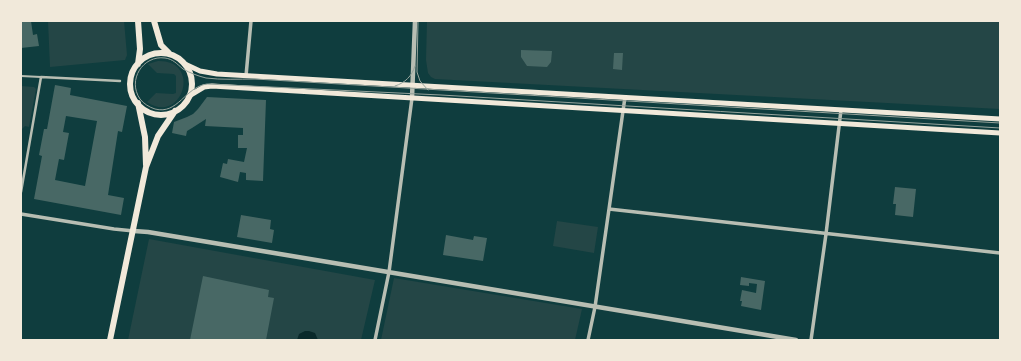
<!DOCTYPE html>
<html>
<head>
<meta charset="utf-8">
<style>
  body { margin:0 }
  #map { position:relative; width:1021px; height:361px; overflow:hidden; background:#0f3d3e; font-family:Commissioner,sans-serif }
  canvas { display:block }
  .frame { position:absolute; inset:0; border:22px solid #f1e9da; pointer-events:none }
</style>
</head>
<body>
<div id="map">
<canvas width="1021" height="361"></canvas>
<div class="frame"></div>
</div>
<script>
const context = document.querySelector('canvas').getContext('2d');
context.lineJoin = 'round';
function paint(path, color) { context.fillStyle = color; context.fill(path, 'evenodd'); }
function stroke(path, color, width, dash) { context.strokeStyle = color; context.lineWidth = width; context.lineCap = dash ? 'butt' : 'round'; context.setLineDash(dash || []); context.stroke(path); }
paint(new Path2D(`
  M48,21H124L127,55L125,60L50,67Z
  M427,21H1000V109L435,79L431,77L428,73L426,60Z
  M158,61C203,60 182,126 147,102L156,93L173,94L176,93V76L174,74L157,73L148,64Z
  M21,86L34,87L36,89L29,127L25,126L21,130Z
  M557,221L598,227L594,253L553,246Z
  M149,239L375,280L361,340H128Z
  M394,278L582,309L575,340H381Z`), '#244646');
paint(new Path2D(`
  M305,331H309L315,333L318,340H297L299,334Z`), '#0a2a2b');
paint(new Path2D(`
  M21,21H31L33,35L37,34L39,46L21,48Z
  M521,50L552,51L551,62L547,67L527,66L521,57Z
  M614,53H623L622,70L613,69Z
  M55,85L71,88L70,95L127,106L122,132L118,131L108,195L124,198L121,215L34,199L42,156L39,155L44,129H47ZM66,116L97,121L85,186L55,180L59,159L64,160L69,133L63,132Z
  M207,97L266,100L263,181L246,180V173L240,172L238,182L220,177L223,163L227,164L228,159L244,162L247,148H238V135H243V128L205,126L206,119L192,128L187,131L186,136L172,133L174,122L187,117L193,114L198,109Z
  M895,187L916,189L913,217L895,215L896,204H893Z
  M241,215L271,220L270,229L274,230L272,243L237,237Z
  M446,235L473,240L474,236L487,238L483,261L443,255Z
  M203,276L269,290L268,297L274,298L266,340H190Z
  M741,277L765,281L761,310L741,306L742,301H740L742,290L756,293L757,284L749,283V286L740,285Z`), '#486865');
stroke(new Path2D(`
  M21,76L41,77`), '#b8beb3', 2);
stroke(new Path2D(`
  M21,192L41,77L120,81`), '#b8beb3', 2.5);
stroke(new Path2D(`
  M246,76L251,21
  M609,209L1000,253
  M21,214L114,229L134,231
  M375,340L389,272L412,98
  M588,340L595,307L625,97
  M811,340L826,234L841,110`), '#b8beb3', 3.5);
stroke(new Path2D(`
  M412,98L415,21
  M134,231L148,232L796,340`), '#b8beb3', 4.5);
stroke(new Path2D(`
  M185,64L200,71L217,74L1000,119
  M189,96L204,87L212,86L1000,133`), '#f1e9da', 5);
stroke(new Path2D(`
  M154,21L161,45L169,53
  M130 84a31 31 0 1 1 62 0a31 31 0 1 1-62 0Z
  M138,64L140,49L138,21
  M138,103L145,137L146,165
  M110,340L146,167L158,136L175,111`), '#f1e9da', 6);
stroke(new Path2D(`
  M418,21L417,72L420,81L428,90
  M395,86C405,83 412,76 415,66
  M1000,123L255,79C239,79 221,80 206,78C198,76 190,73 183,69C177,64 173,59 165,58C143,55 127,80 140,99C144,104 149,107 155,109C178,115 185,87 207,84L441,95L1000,128`), '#97a49c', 1);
</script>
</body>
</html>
